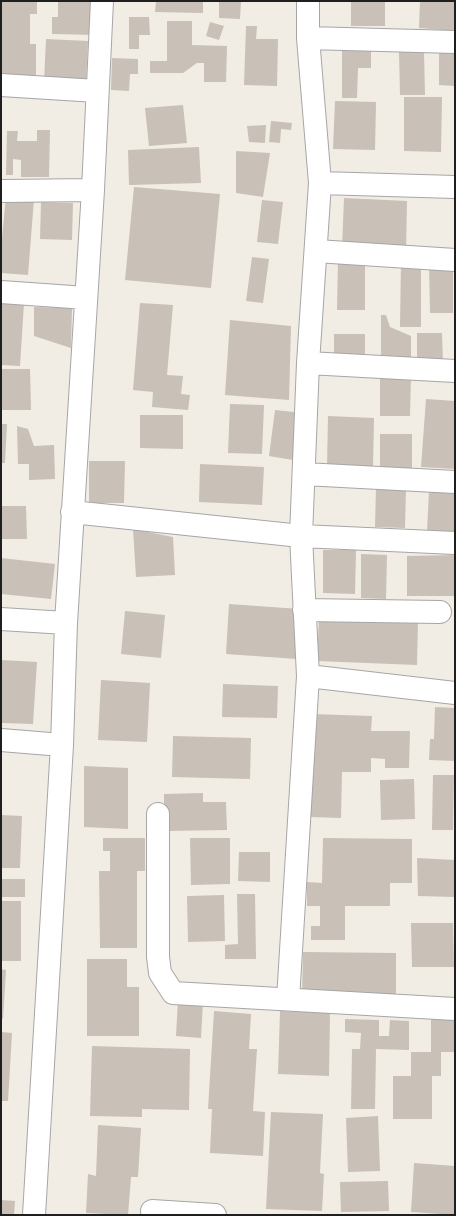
<!DOCTYPE html>
<html>
<head>
<meta charset="utf-8">
<style>
  body { margin:0 }
  #map { position:relative; width:456px; height:1216px; overflow:hidden; background:#f1ede4; font-family:Figtree,sans-serif }
  canvas { display:block }
  .frame { position:absolute; inset:0; border:2px solid #1f1f1f; pointer-events:none }
</style>
</head>
<body>
<div id="map">
<canvas width="456" height="1216"></canvas>
<div class="frame"></div>
</div>
<script>
const context = document.querySelector('canvas').getContext('2d');
context.lineJoin = 'round';
function paint(path, color) { context.fillStyle = color; context.fill(path, 'evenodd'); }
function stroke(path, color, width, dash) { context.strokeStyle = color; context.lineWidth = width; context.lineCap = dash ? 'butt' : 'round'; context.setLineDash(dash || []); context.stroke(path); }
paint(new Path2D(`
  M2,1H37V14H30V44H36V76H2Z
  M58,1H96V35L52,34V17H58Z
  M156,1H203V13L155,12Z
  M219,1H241L240,19L219,18Z
  M351,1H385V26H351Z
  M420,1H455V31L419,28Z
  M129,17H149L150,35H139V49H129Z
  M167,21H192V45L227,46L226,82H204V63H197L183,73H150V61H167Z
  M210,22L224,26L219,40L206,36Z
  M246,26H257L256,39H278L277,86L244,85Z
  M46,39L88,41L86,84L44,82Z
  M342,49H371V68H358L357,98H342Z
  M424,51L425,95H400L399,52Z
  M439,51H455V86L439,85Z
  M112,58L138,59V74H130L129,91L111,90Z
  M404,97H442L441,152L404,151Z
  M335,101L376,102L375,150L333,149Z
  M183,105L187,143L149,146L145,108Z
  M271,121L292,123L291,130L281,129L280,143L269,142Z
  M266,125L265,143L249,142L247,126Z
  M37,130H50L49,177H21V160L13,159V175H6L7,131H18L17,141H37Z
  M199,147L201,183L129,185L128,150Z
  M236,151L270,153L263,197L236,193Z
  M134,187L220,194L211,288L125,280Z
  M6,196L34,199L28,275L1,273V248Z
  M344,198L407,201L406,252L342,248Z
  M262,200L283,202L278,244L257,242Z
  M41,202L73,203L72,240L40,239Z
  M252,257L269,259L263,303L246,301Z
  M338,261L365,262V310H337Z
  M401,262H421V327H400Z
  M429,265H453V313H430Z
  M1,302L24,303L20,366L1,365Z
  M140,303L173,305L167,375L183,376L181,394L190,395L188,410L152,407L153,392L133,390Z
  M34,307L72,308L71,348L34,336Z
  M381,315H386L390,327L411,336V359H381Z
  M230,320L291,326L289,400L225,395Z
  M417,333H442L443,363L417,359Z
  M334,334H365V359H334Z
  M1,369H30L31,410H1Z
  M380,374H411L410,416H380Z
  M426,399L455,401V469L421,467Z
  M230,404L264,405L262,454L228,453Z
  M275,410L294,412L299,461L269,456Z
  M140,415H183V449L140,448Z
  M328,416L374,418L373,468L327,467Z
  M1,424H7L5,463H1Z
  M17,426L28,429L34,446L54,445L55,479L29,480V464H18Z
  M380,434H412V469H380Z
  M89,461H125L124,503H89Z
  M200,464L264,467L262,505L199,502Z
  M376,486L406,487L405,528L375,527Z
  M429,491L455,492V532L427,531Z
  M1,506H26L27,539H1Z
  M133,529L173,537L175,575L136,577Z
  M323,550H356L355,594L323,593Z
  M361,554L387,555L386,599L361,598Z
  M455,555V596H407V556Z
  M1,558L55,564L51,599L1,594Z
  M229,604L300,609L297,659L226,654Z
  M125,611L165,615L161,658L121,654Z
  M319,617L418,621L417,665L317,661Z
  M1,660L37,662L33,724L1,723Z
  M101,680L150,683L147,742L98,740Z
  M223,684L278,686L277,718L222,717Z
  M435,707L455,708V761L429,760L430,739H434Z
  M311,714L372,716L371,731H410L409,768H385V759L371,758V772H342L341,818L310,817Z
  M173,736L251,738L250,779L172,777Z
  M84,766L128,768V829L84,827Z
  M433,775H454L453,830H432Z
  M414,779L415,819L381,820L380,780Z
  M203,793V802H226L227,830L164,831V794Z
  M1,815L22,816L20,868H1Z
  M103,838H145V871H137V948H100L99,871H110V851H103Z
  M190,838H230V884L191,885Z
  M323,838L412,839V883H390V906H345V940H311V926H320V906H307V882L322,883Z
  M239,852H270V882L238,881Z
  M417,858L455,860V897L418,896Z
  M1,879H25V897H1Z
  M237,894H255L256,959H225V945L238,944Z
  M224,895L225,941L188,942L187,896Z
  M1,901H21V961H1Z
  M411,923H453L454,967H412Z
  M303,952L396,953V998L302,996Z
  M87,959H127V987H139V1036H87Z
  M1,969L6,970L3,1019L1,1018Z
  M178,1000L203,1001L201,1038L176,1036Z
  M431,1010H455V1052H441V1076H432V1119H393V1076H411V1052H431Z
  M214,1011L251,1014L249,1049H257L253,1111L265,1112L263,1156L210,1153L212,1109H208Z
  M280,1011L330,1013L329,1076L278,1074Z
  M345,1019L379,1020V1036H389L390,1020L409,1021V1050L376,1049L375,1109H351L352,1049H360L361,1033L345,1032Z
  M1,1032L12,1033L8,1101H1Z
  M92,1046L190,1049L189,1110L142,1109V1117L90,1116Z
  M271,1112L323,1114L320,1173L324,1174L322,1211L266,1209Z
  M378,1116L380,1171L348,1172L346,1118Z
  M98,1125L141,1128L138,1177H131L128,1215L86,1213L88,1174L96,1176Z
  M414,1163L455,1166V1215L411,1212Z
  M388,1181L389,1211L341,1212L340,1182Z
  M1,1200L15,1201L14,1215H1Z`), '#c9c0b7');
const minor = new Path2D(`
  M308,38L455,42
  M1,85L97,91
  M320,183L455,187
  M1,191L93,190
  M316,251L455,260
  M1,292L86,298
  M308,363L455,371
  M304,474L455,482
  M72,512L301,536L455,543
  M304,610L440,612
  M1,619L66,623
  M308,676L455,693
  M1,740L62,745
  M158,814V957L160,973L173,993L455,1009
  M288,999L308,676L301,536L308,363L320,183L308,38V1
  M152,1211L215,1215
  M34,1215L62,745L66,623L93,190L102,1`);
stroke(minor, '#a6a6a6', 24);
stroke(minor, '#fff', 22);
</script>
</body>
</html>
